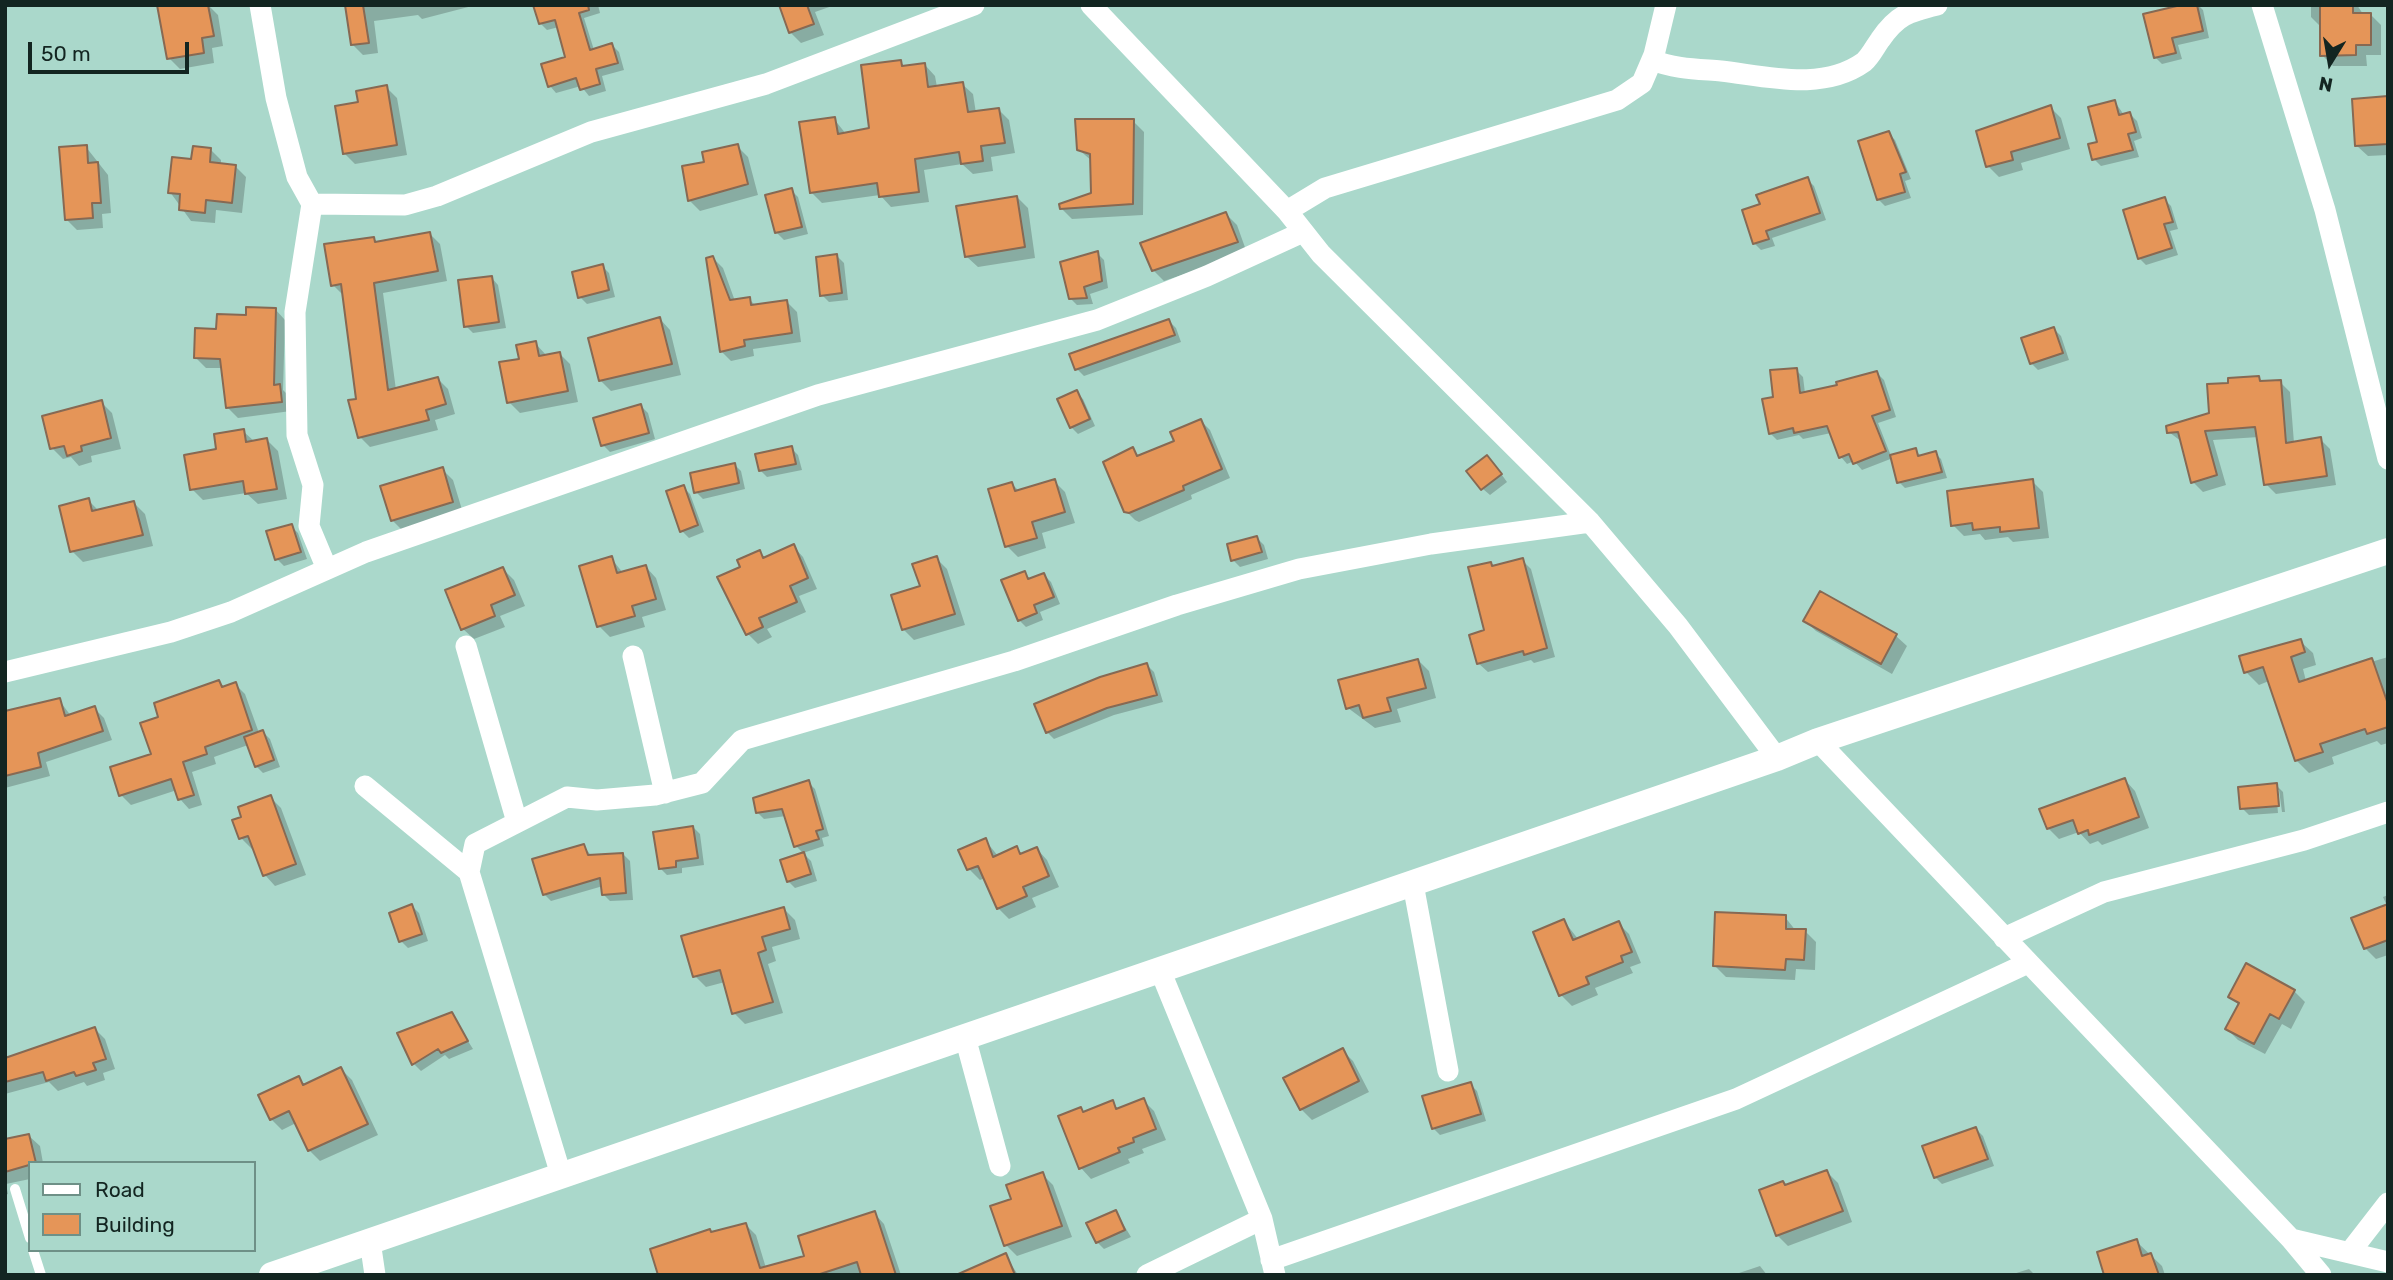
<!DOCTYPE html>
<html>
<head>
<meta charset="utf-8">
<style>
  body { margin:0 }
  #map { position:relative; width:2393px; height:1280px; overflow:hidden; background:#aad8cb; font-family:Rubik,sans-serif }
  canvas { display:block }
  .frame { position:absolute; inset:0; border:7px solid #132521; pointer-events:none }
  .legend { position:absolute; left:28px; top:1161px; width:228px; height:91px; box-sizing:border-box; background:#aad8cb; border:2px solid #6e9087; margin:0; padding:9px 12px; list-style:none; font-size:21px; color:#132521 }
  .legend li { display:flex; align-items:center; gap:14px; height:35px }
  .legend b { width:35px; border:2px solid #6e9087 }
  .north { position:absolute; left:2295px; top:28px; width:70px; height:70px; -webkit-text-stroke:5px #aad8cb; paint-order:stroke; rotate:191deg; font-size:19px; font-weight:700; line-height:28px; text-align:center; color:#132521 }
  .north::after { content:''; display:block; margin:auto; width:24px; height:32px; background:#132521; clip-path:polygon(50% 0,100% 100%,50% 72%,0 100%) }
  .scale { position:absolute; left:28px; top:42px; width:161px; height:32px; box-sizing:border-box; border:4px solid #132521; border-top:0; padding-left:9px; font-size:21px; line-height:24px; white-space:nowrap; color:#132521; -webkit-text-stroke:5px #aad8cb; paint-order:stroke }
</style>
</head>
<body>
<div id="map">
<canvas width="2393" height="1280"></canvas>
<div class="frame"></div>
<ul class="legend">
<li><b style="height:9px;background:#fff"></b>Road</li>
<li><b style="height:19px;background:#e59558"></b>Building</li>
</ul>
<div class="north">N</div>
<div class="scale">50 m</div>
</div>
<script>
const context = document.querySelector('canvas').getContext('2d');
context.lineJoin = 'round';
function paint(path, color) { context.fillStyle = color; context.fill(path, 'evenodd'); }
function stroke(path, color, width, dash) { context.strokeStyle = color; context.lineWidth = width; context.lineCap = dash ? 'butt' : 'round'; context.setLineDash(dash || []); context.stroke(path); }
paint(new Path2D(`
  M159,5H208L218,15L223,46L212,48L214,63L180,69L169,58Z
  M346,5H476L422,19L418,15L374,21L378,53L363,55L352,44Z
  M535,5H598L600,13L584,18L594,50L612,45L619,52L624,70L602,76L606,91L589,96L581,86L556,93L550,86L567,58L559,27L547,30L540,23Z
  M781,5H835L815,12L824,35L801,43L790,32Z
  M2188,5H2198L2203,10L2209,38L2178,45L2182,59L2162,64L2155,57Z
  M2311,5H2357L2363,14H2370L2381,25V55H2366L2367,66H2333L2322,55V28L2311,17Z
  M900,62L906,68L925,65L935,76L937,87L962,84L973,94L976,113L998,109L1009,120L1015,153L991,157L993,171L973,174L962,164L924,170L929,202L891,207L880,195L822,203L812,193L834,119L846,134L871,129Z
  M386,87L397,98L407,155L355,164L344,153L360,104Z
  M2388,98V155L2368,156L2357,146Z
  M2115,102L2124,115L2130,114L2137,121L2142,138L2134,141L2139,157L2101,166L2094,159Z
  M2050,107L2061,118L2070,149L2021,163L2023,170L1999,177L1988,166Z
  M1133,121L1144,132L1143,215L1072,219L1061,208L1092,194V161L1078,149Z
  M1888,133L1895,140L1911,179L1905,181L1911,198L1885,206L1878,199Z
  M737,146L748,157L758,195L700,211L689,200L707,163Z
  M86,147L108,175L111,213L102,214L103,228L77,230L66,219Z
  M210,149L221,160V165L235,166L246,177L242,213L216,210L215,223L191,221L170,192L193,161Z
  M1807,179L1814,186L1826,220L1772,238L1775,246L1761,250L1754,243L1762,205Z
  M791,190L798,197L808,234L784,240L777,233Z
  M1017,197L1028,208L1035,258L978,267L967,257Z
  M2164,199L2171,206L2178,229L2170,231L2178,255L2146,265L2139,258Z
  M1226,214L1237,225L1247,253L1164,281L1153,270Z
  M430,234L440,244L447,281L383,293L396,390L438,379L448,389L455,414L435,420L438,430L370,447L360,437L343,295L333,285L374,239L378,243Z
  M1097,253L1104,260L1108,288L1090,294L1093,304L1077,305L1070,298Z
  M837,256L844,263L848,300L829,302L822,295Z
  M713,258L723,268L735,301L749,299L756,306L787,302L797,312L801,342L753,349L754,356L731,361L722,352Z
  M602,266L609,273L615,297L587,304L580,297Z
  M491,277L498,285L506,328L473,333L466,326Z
  M275,309L285,320L283,390L289,396L291,411L238,418L228,408L223,368H206L196,358L218,330L248,317Z
  M660,319L670,330L681,375L611,391L600,380Z
  M1169,321L1176,328L1181,342L1084,376L1077,369Z
  M2054,329L2061,336L2069,360L2038,370L2031,363Z
  M535,343L547,356L560,354L570,364L578,402L520,413L509,402L521,360Z
  M1796,370L1803,377L1805,393L1839,387L1877,373L1884,380L1896,417L1878,423L1891,456L1915,450L1922,457L1935,453L1941,459L1947,478L1905,488L1899,482L1893,458L1862,470L1854,461L1847,464L1841,457L1831,433L1803,439L1799,435L1777,440L1770,433L1774,398Z
  M2259,378L2264,383L2280,382L2290,392L2294,443L2320,439L2330,449L2336,485L2276,494L2266,484L2259,437L2213,440L2226,485L2203,492L2193,482L2182,442L2169,432L2211,414L2230,384Z
  M1076,392L1083,399L1095,426L1078,434L1071,427Z
  M101,402L112,413L121,449L91,456L92,462L79,466L71,457L63,459L52,448Z
  M641,406L648,413L655,439L610,452L603,445Z
  M1201,421L1210,430L1230,478L1191,495L1192,499L1139,522L1135,520L1126,511L1133,450L1140,457L1176,442Z
  M243,431L255,442L267,440L278,451L287,499L258,504L246,493L203,500L192,489L218,451Z
  M791,448L798,455L802,470L767,477L760,470Z
  M734,464L741,471L745,489L703,499L696,492Z
  M1494,464L1507,482L1490,495L1483,489Z
  M442,469L453,480L463,513L403,531L392,520Z
  M1054,481L1065,492L1075,523L1042,533L1046,548L1018,557L1007,546L1012,484L1020,492Z
  M2032,481L2043,492L2049,538L2013,542L2008,537L1985,540L1980,534L1964,536L1953,525Z
  M683,487L690,494L704,532L689,538L682,531Z
  M88,500L99,511L134,503L145,514L153,546L83,562L72,551Z
  M291,526L298,533L307,559L284,566L277,559Z
  M1257,538L1264,545L1268,559L1240,567L1233,560Z
  M793,546L803,557L817,589L799,596L806,612L767,629L772,637L758,644L748,634L720,578L742,568L759,552L766,558Z
  M611,558L623,573L646,567L656,578L666,610L642,617L645,627L610,637L599,626Z
  M936,558L947,569L965,625L914,640L903,629Z
  M1522,560L1531,569L1555,657L1534,663L1531,660L1488,672L1478,663L1486,631L1490,564L1494,567Z
  M503,569L514,580L525,606L500,616L505,627L474,639L463,629Z
  M1024,573L1031,580L1044,575L1051,582L1060,604L1040,612L1043,620L1026,627L1019,620Z
  M1821,593L1896,636L1907,646L1892,674L1816,631L1805,621Z
  M2300,641L2313,653L2316,665L2303,669L2306,681L2388,657V743L2381,745L2377,741L2332,757L2334,764L2309,773L2296,760L2269,681L2259,685L2246,672Z
  M1418,660L1429,671L1436,698L1397,709L1401,722L1375,728L1348,708Z
  M1147,665L1154,672L1163,702L1114,715L1054,739L1047,732L1036,705Z
  M219,682L225,688L235,684L245,694L259,733L263,732L270,739L280,767L263,773L256,766L248,745L214,757L216,764L192,772L202,805L189,809L180,799L177,790L131,805L121,795L154,755L160,718Z
  M59,700L71,716L94,708L104,718L112,740L46,762L50,776L5,788V714Z
  M2125,780L2135,791L2149,828L2102,845L2098,841L2090,844L2079,832L2059,839L2048,828Z
  M808,782L815,789L829,836L822,838L824,846L803,853L796,846L786,816L764,819L757,812Z
  M2276,785L2283,792L2285,812H2282L2279,790H2276L2278,813L2249,815L2242,808Z
  M270,797L281,808L306,875L275,886L265,875L255,848L252,849L241,838Z
  M693,827L700,834L704,865L682,868V873L667,875L660,868Z
  M985,840L998,856L1017,849L1023,855L1037,849L1047,860L1059,887L1032,898L1036,907L1009,919L998,908L985,878L980,880L969,869Z
  M584,846L592,857L623,854L630,861L633,900L610,901L603,894V886L551,901L544,894Z
  M804,854L811,861L817,881L795,888L788,881Z
  M2388,895V955L2376,959L2365,948L2387,906L2383,897Z
  M412,906L419,913L428,941L408,948L401,941Z
  M784,909L795,920L800,939L772,947L776,961L768,964L783,1013L745,1024L734,1013L725,982L706,987L695,976Z
  M1785,917L1796,931H1805L1816,942L1815,970L1796,969L1795,980L1726,977L1715,966Z
  M1564,921L1578,939L1618,923L1629,934L1641,963L1630,967L1633,973L1595,988L1598,995L1572,1006L1561,995Z
  M2247,966L2294,991L2305,1002L2291,1029L2282,1024L2265,1054L2238,1040L2227,1029L2240,1006L2230,997Z
  M451,1014L473,1049L449,1059L445,1055L421,1071L414,1064Z
  M95,1029L105,1039L115,1069L103,1073L105,1080L87,1086L84,1082L58,1091L49,1082L5,1094V1060Z
  M1342,1050L1353,1061L1369,1092L1312,1120L1301,1109Z
  M341,1069L352,1080L378,1135L320,1161L309,1150L296,1123L282,1130L271,1119L298,1079L305,1086Z
  M1470,1084L1477,1091L1486,1121L1440,1135L1433,1128Z
  M1143,1100L1154,1111L1166,1140L1142,1149L1144,1153L1128,1159L1130,1163L1091,1179L1081,1168L1080,1109L1085,1113L1112,1103L1119,1110Z
  M1976,1129L1983,1136L1994,1166L1942,1184L1935,1177Z
  M29,1136L40,1146L43,1163H30V1179L6,1184L8,1194L5,1195V1137L6,1140Z
  M1827,1172L1838,1183L1852,1222L1788,1246L1777,1235L1786,1187Z
  M1042,1174L1053,1185L1072,1237L1017,1256L1006,1245L1013,1200Z
  M1116,1212L1131,1237L1104,1249L1097,1242Z
  M874,1213L884,1224L901,1275H660L710,1231L713,1234L746,1225L756,1235L766,1268L806,1257Z
  M2136,1241L2162,1266L2165,1275H2106Z
  M1006,1256L1018,1275H975Z
  M1760,1266L1767,1275H1733Z
  M2029,1269L2035,1275H2010Z`), '#0003');
const building = new Path2D(`
  M157,5H208L214,36L202,38L204,53L167,59Z
  M345,5H363L369,43L351,45Z
  M533,5H588L589,10L579,13L590,50L612,43L618,63L596,69L600,84L580,90L576,78L548,87L541,64L565,57L555,20L539,24Z
  M779,5H807L814,24L789,33Z
  M2181,5H2197L2203,31L2172,38L2176,53L2154,58L2143,14Z
  M2320,5H2353V13H2371V45H2356V55L2320,56Z
  M901,60L902,66L925,63L928,87L963,82L968,112L999,108L1005,143L981,146L983,161L961,164L959,152L915,159L919,192L879,197L877,183L810,193L799,122L835,117L838,134L869,128L861,65Z
  M387,85L397,145L343,154L335,106L358,102L356,91Z
  M2388,96V144L2355,146L2352,99Z
  M2115,100L2119,115L2130,112L2136,132L2128,134L2133,150L2092,160L2088,144L2097,142L2088,107Z
  M2051,105L2060,138L2011,152L2013,160L1986,167L1976,131Z
  M1075,119H1134L1133,204L1060,209L1059,204L1091,193L1090,154L1077,150Z
  M1889,131L1906,172L1900,174L1905,192L1877,200L1858,141Z
  M738,144L748,184L688,201L682,166L704,162L702,152Z
  M87,145L88,163L98,162L101,203H92L93,218L65,220L59,147Z
  M193,146L211,148L210,162L236,165L232,203L206,200L205,213L179,210L180,194L168,193L172,157L191,159Z
  M1808,177L1820,213L1766,231L1769,239L1753,244L1742,210L1760,204L1756,195Z
  M792,188L802,227L775,233L765,195Z
  M1017,196L1025,247L965,257L956,206Z
  M2165,197L2173,222L2164,224L2172,248L2138,259L2123,210Z
  M1226,212L1238,242L1152,271L1140,243Z
  M430,232L438,271L374,283L388,390L438,377L446,404L426,410L429,420L358,438L348,400L356,399L341,284L331,286L324,244L374,237L375,242Z
  M1098,251L1102,281L1084,287L1087,298L1069,299L1060,262Z
  M837,254L842,293L820,296L816,257Z
  M713,256L730,300L750,297L751,305L787,300L792,333L744,340L745,346L720,352L706,258Z
  M603,264L609,290L578,298L572,272Z
  M492,276L499,322L464,327L458,280Z
  M246,307L276,308L274,385L280,384L282,402L226,408L220,359L194,358L195,328L216,329L217,314L246,315Z
  M660,317L672,364L599,381L588,338Z
  M1169,319L1175,335L1075,370L1069,354Z
  M2054,327L2063,353L2030,364L2021,338Z
  M536,341L539,356L560,352L568,391L507,403L499,362L519,359L516,345Z
  M1797,368L1800,393L1837,385L1836,382L1877,371L1890,410L1872,416L1886,451L1853,464L1849,454L1839,458L1827,426L1794,433L1793,428L1769,434L1762,399L1773,397L1770,370Z
  M2259,376L2260,381L2281,380L2286,443L2321,437L2327,476L2264,485L2255,427L2205,431L2217,475L2191,483L2178,432L2167,433L2166,426L2209,413L2207,384L2228,383V378Z
  M1077,390L1090,419L1070,428L1057,399Z
  M102,400L111,438L81,446L82,451L67,456L64,446L50,449L42,416Z
  M641,404L649,433L601,446L593,418Z
  M1201,419L1222,469L1183,486L1184,490L1129,513L1124,512L1103,462L1133,447L1137,456L1174,441L1170,432Z
  M244,429L246,442L267,438L277,489L245,494L243,481L190,490L184,455L216,449L214,434Z
  M792,446L796,464L759,471L755,454Z
  M1916,448L1918,456L1936,451L1942,472L1897,483L1890,455Z
  M1487,455L1502,474L1481,490L1466,471Z
  M735,463L739,483L694,493L690,473Z
  M443,467L453,502L391,521L380,486Z
  M1055,479L1065,512L1032,522L1037,538L1005,547L988,489L1012,482L1015,491Z
  M2033,479L2039,528L2000,532V527L1973,530L1972,523L1951,526L1947,491Z
  M684,485L698,525L680,532L666,491Z
  M89,498L92,511L134,501L143,535L70,552L59,506Z
  M292,524L301,552L275,560L266,531Z
  M1257,536L1262,552L1231,561L1227,544Z
  M794,544L808,578L790,586L797,602L759,618L763,627L746,635L717,577L740,567L737,560L760,550L763,558Z
  M612,556L617,573L646,565L656,599L632,606L635,616L597,627L579,566Z
  M937,556L955,614L902,630L891,595L920,586L912,564Z
  M1523,558L1547,648L1524,655L1523,651L1477,664L1469,635L1484,630L1468,567L1491,562L1492,566Z
  M503,567L515,595L491,605L495,616L461,630L445,590Z
  M1025,571L1028,579L1044,573L1054,597L1034,605L1037,613L1018,621L1001,580Z
  M1820,591L1897,634L1881,664L1803,621Z
  M2301,639L2305,652L2291,657L2299,682L2372,658L2388,704V727L2367,734L2365,729L2320,744L2323,752L2295,761L2263,667L2244,673L2239,656Z
  M1418,659L1426,688L1387,698L1391,711L1363,718L1359,705L1346,709L1338,680Z
  M1147,663L1157,695L1107,708L1046,733L1034,704L1100,677Z
  M219,680L222,687L236,682L252,730L205,747L207,754L183,762L194,795L178,800L171,779L119,796L110,767L151,754L140,723L158,717L154,703Z
  M60,698L65,716L95,706L103,731L38,753L41,767L5,776V711Z
  M263,730L274,760L255,767L244,737Z
  M2125,778L2139,817L2089,835L2088,830L2078,834L2073,820L2047,829L2039,809Z
  M809,780L823,829L816,831L819,839L794,847L782,809L756,813L753,798Z
  M2277,783L2279,806L2240,809L2238,787Z
  M271,795L296,864L263,876L248,836L239,839L232,820L241,817L238,807Z
  M693,826L698,858L676,861V867L659,869L653,832Z
  M986,838L993,857L1017,846L1020,854L1037,847L1049,876L1023,887L1027,896L997,909L978,866L967,870L958,850Z
  M584,844L588,855L623,853L626,893L602,895L600,878L543,895L532,859Z
  M804,852L811,874L787,882L780,860Z
  M412,904L422,934L399,942L389,913Z
  M2388,904V940L2364,949L2351,918Z
  M784,907L790,929L762,937L766,950L758,953L773,1002L732,1014L720,970L693,977L681,936Z
  M1715,912L1786,915V929H1806L1804,960L1786,959L1785,970L1713,966Z
  M1564,919L1573,940L1619,921L1632,952L1621,956L1623,962L1586,977L1589,984L1559,996L1533,932Z
  M2246,963L2295,990L2279,1019L2270,1014L2254,1044L2225,1029L2239,1003L2228,997Z
  M452,1012L468,1041L441,1053L438,1049L412,1065L397,1033Z
  M95,1027L106,1059L93,1063L96,1070L76,1076L74,1072L46,1081L43,1072L5,1082V1058Z
  M1343,1048L1359,1081L1300,1110L1283,1078Z
  M341,1067L368,1124L308,1151L289,1111L270,1120L258,1095L299,1076L303,1085Z
  M1471,1082L1481,1114L1432,1129L1422,1096Z
  M1144,1098L1156,1129L1133,1138L1134,1142L1118,1148L1120,1152L1079,1169L1058,1116L1081,1107L1083,1112L1113,1100L1116,1109Z
  M1976,1127L1988,1159L1934,1178L1922,1146Z
  M29,1134L36,1163L5,1172V1139Z
  M1827,1170L1843,1211L1776,1236L1759,1190L1783,1181L1785,1185Z
  M1043,1172L1062,1226L1004,1246L990,1206L1011,1199L1006,1185Z
  M1116,1210L1125,1230L1096,1243L1086,1223Z
  M875,1211L896,1275H861L857,1262L817,1275H658L650,1249L710,1229L711,1232L746,1223L760,1268L804,1256L798,1236Z
  M2137,1239L2142,1256L2151,1253L2159,1275H2104L2097,1252Z
  M1006,1253L1015,1275H956Z`);
paint(building, '#e59558');
stroke(building, '#876953', 2);
stroke(new Path2D(`
  M15,1189L30,1238
  M33,1250L41,1275`), '#fff', 10);
stroke(new Path2D(`
  M260,5L276,98L297,177L312,204L295,312L297,435L313,485L309,526L327,569
  M1091,5L1287,211
  M1666,5L1654,55L1642,83L1617,100L1325,188L1287,211L1321,254L1590,522L1678,626L1777,758
  M2262,5L2325,210L2388,459
  M1652,60C1675,69 1697,69 1721,71C1766,76 1822,92 1864,62C1870,57 1875,47 1880,40C1897,15 1908,12 1937,5
  M312,204L405,205L437,196L591,132L766,84L974,5
  M466,646L517,822
  M633,656L665,793
  M5,672L171,632L231,612L366,552L818,395L1097,320L1207,276L1303,232
  M1818,741L2291,1239L2321,1275
  M365,786L469,872
  M1413,884L1448,1071
  M2004,938L2104,892L2304,840L2388,812
  M1160,970L1262,1219L1275,1275
  M965,1037L1000,1166
  M561,1175L469,872L475,844L567,797L597,800L655,795L702,783L742,740L1014,661L1177,605L1299,569L1431,544L1590,522
  M2291,1239L2388,1262
  M370,1241L375,1275
  M2350,1252L2388,1203
  M1271,1260L1736,1099L2028,963
  M1147,1275L1262,1219`), '#fff', 21);
stroke(new Path2D(`
  M272,1275L1777,758L1818,741L2388,551`), '#fff', 26);
</script>
</body>
</html>
